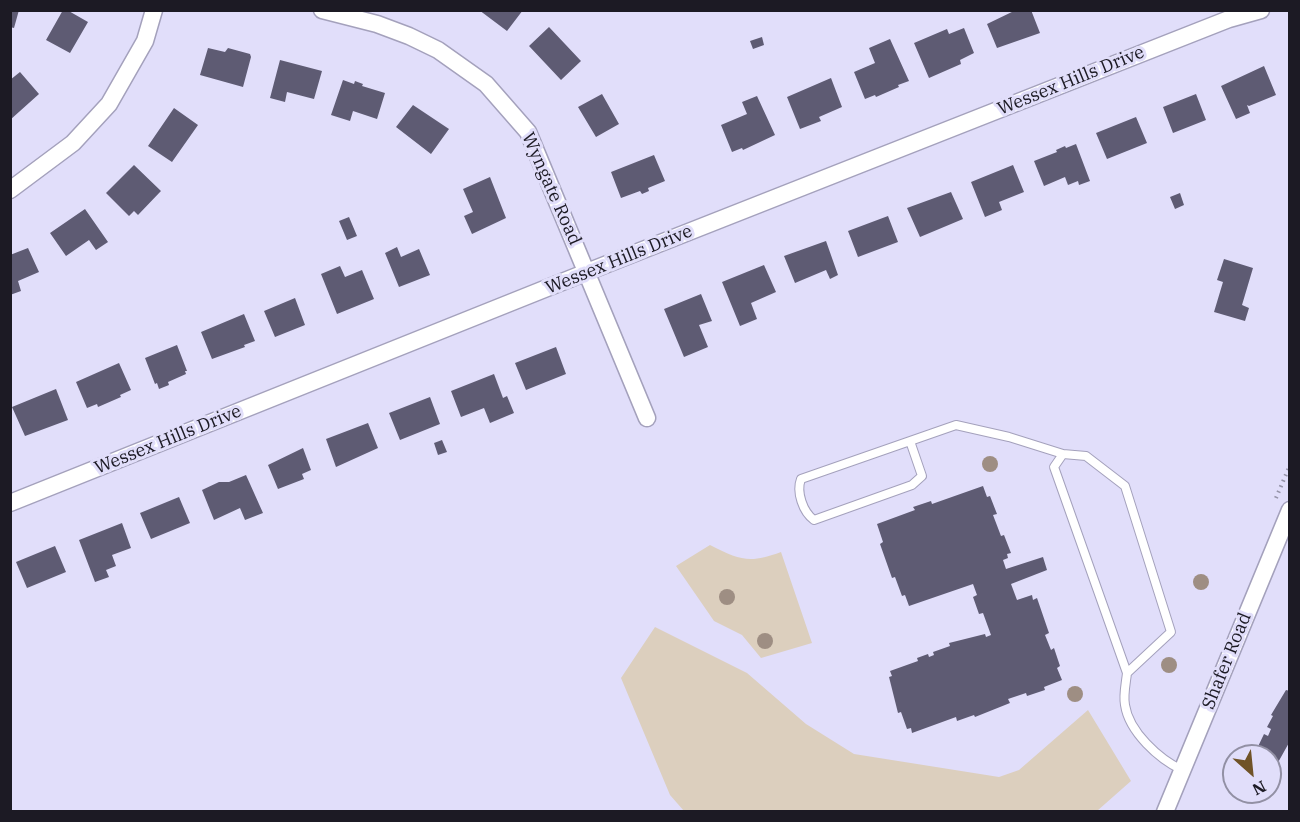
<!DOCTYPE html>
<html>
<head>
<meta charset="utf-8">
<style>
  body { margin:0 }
  #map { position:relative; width:1300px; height:822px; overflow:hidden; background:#e1defa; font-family:"IBM Plex Serif",serif }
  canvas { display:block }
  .frame { position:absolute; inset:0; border:12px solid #1c1a24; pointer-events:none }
  .north { position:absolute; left:1222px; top:744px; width:60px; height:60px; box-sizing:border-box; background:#e1defa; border:2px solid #9290a4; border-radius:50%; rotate:153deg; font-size:16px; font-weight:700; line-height:24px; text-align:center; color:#1c1a24 }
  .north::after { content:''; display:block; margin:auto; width:21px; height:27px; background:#705327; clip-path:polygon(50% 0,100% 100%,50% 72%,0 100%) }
</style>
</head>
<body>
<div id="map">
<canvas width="1300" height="822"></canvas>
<div class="frame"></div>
<div class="north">N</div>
</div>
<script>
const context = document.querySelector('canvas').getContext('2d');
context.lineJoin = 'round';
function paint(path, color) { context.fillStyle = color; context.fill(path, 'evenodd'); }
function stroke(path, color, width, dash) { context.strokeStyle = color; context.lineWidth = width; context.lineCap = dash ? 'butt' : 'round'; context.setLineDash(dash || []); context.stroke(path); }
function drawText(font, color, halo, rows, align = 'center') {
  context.font = font + ' "IBM Plex Serif",serif'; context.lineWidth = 6; context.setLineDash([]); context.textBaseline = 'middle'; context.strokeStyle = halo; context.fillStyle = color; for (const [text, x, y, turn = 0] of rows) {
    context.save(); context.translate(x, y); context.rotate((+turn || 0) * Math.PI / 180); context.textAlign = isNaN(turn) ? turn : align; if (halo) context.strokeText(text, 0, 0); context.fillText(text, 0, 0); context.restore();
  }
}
paint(new Path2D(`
  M710,545C740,560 749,564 781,552L812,643L761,658L742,635L714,621L676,566Z
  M655,627L747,673L806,724L854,754L999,777L1019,770L1088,710L1131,781L1097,811H684L670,795L621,678Z`), '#dccfbe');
paint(new Path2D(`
  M10,10H19L14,28L10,27Z
  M63,10H67L88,22L70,53L46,40Z
  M479,10H523L507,31Z
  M1016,10H1031L1040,33L997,48L987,24Z
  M549,27L581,61L561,80L529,46Z
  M964,28L974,53L960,60L961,64L929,78L914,43L947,29L949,34Z
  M762,37L764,45L753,49L750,41Z
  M890,39L909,81L898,85L899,87L876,97L875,95L865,99L854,72L875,63L869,48Z
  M208,48L225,52L228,48L250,54L251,57L243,87L200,75Z
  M280,60L322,71L314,99L287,92L285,102L270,98Z
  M1264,66L1276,95L1249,106L1247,105L1250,113L1236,119L1221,86Z
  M20,72L39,94L10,120V80Z
  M831,78L842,107L819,117L821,121L800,129L787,97Z
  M343,80L354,84L355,81L363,84L362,86L385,93L377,119L353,111L350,121L331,115Z
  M602,94L619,124L596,137L578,107Z
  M1196,94L1206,120L1173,133L1163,107Z
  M757,96L775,135L743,150L742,148L732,152L721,125L747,114L742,102Z
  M413,105L449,129L431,154L396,127Z
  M174,108L198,125L172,162L148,146Z
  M1136,117L1147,143L1107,159L1096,133Z
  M1076,144L1090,181L1079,185L1078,181L1068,185L1065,177L1044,186L1034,161L1057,152L1056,150L1065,146L1066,148Z
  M654,155L665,181L648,188L649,191L642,194L640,191L621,198L611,172Z
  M134,165L161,191L138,215L134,211L129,216L106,193Z
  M1013,165L1024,192L999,202L1002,210L985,217L971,182Z
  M490,177L506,218L472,234L464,216L473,212L463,189Z
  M951,192L963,219L920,237L907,208Z
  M1180,193L1184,205L1175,209L1170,197Z
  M85,209L108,242L96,250L89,240L66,256L50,233Z
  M888,216L898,242L858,257L848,231Z
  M349,217L357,236L347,240L339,221Z
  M826,241L838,275L830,279L826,270L795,283L784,256Z
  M397,247L401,257L419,249L430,275L399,287L385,253Z
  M28,248L39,272L18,281L21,291L10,295V255Z
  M1224,259L1253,268L1242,305L1249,308L1245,321L1214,312L1223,282L1217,280Z
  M764,265L776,292L751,303L757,319L740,326L722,282Z
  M340,266L345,277L362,270L374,299L337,314L321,274Z
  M701,294L712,321L699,325L708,347L684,357L664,309Z
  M295,298L305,325L275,337L264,311Z
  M244,314L255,341L244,345L245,347L212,359L201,332Z
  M177,345L187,371H185L186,374L168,382L169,385L159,389L157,383L155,384L145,358Z
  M556,347L566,374L526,390L515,363Z
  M119,363L131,390L120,395L121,397L98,407L97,404L87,408L76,382Z
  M494,374L503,398L507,396L514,413L490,423L484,408L461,417L451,391Z
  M56,389L68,420L25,436L12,407Z
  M430,397L440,424L400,440L389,413Z
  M368,423L378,448L336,467L326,439Z
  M442,440L447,452L438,455L434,443Z
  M303,448L311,470L302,474L304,479L278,489L268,465Z
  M246,475L263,513L245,520L240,508L214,520L202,490L219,482H229Z
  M983,486L987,497L990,496L997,514L993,515L1001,536L1004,535L1011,553L1007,554L1008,558L1003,560L1006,569L1043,557L1047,570L1011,584L1017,600L1032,595L1033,600L1037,598L1049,633L1045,635L1051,650L1054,648L1060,666L1057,668L1062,680L1044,687L1045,690L1027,696L1026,693L1008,699L1010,703L975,717L974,715L957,721L956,717L912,733L911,728L907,729L901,712L898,713L889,677L892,676L890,671L918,661L917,658L928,654L929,657L934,655L933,652L950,646L949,643L985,634L986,637L991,635L983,613L979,614L973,597L977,595L973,584L909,606L905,595L902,596L895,577L892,578L880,544L883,542L877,524L915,510L913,507L931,501L932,504Z
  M179,497L190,523L151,539L140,513Z
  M122,523L131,548L112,555L116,566L106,570L109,577L95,582L79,540Z
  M55,546L66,572L27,588L16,562Z
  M1286,690L1290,691V741L1276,766L1270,763V756L1254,755L1264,734L1268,736L1271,729L1267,727L1273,716L1271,715Z`), '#5e5b73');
const lane = new Path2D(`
  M910,441L922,476L912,485L814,520C803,512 796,492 801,479L956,425L1009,437L1063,454
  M1127,673L1171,632L1125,486L1086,456L1063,454L1054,467L1127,673C1126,683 1123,695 1125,705C1129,732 1159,759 1182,770`);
const street = new Path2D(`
  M322,10L377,24L409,36L438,50L486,84L528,132L647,418
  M10,190L73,143L109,104L145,41L154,10
  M10,503L587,272L1229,19L1261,10
  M1165,812L1290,510`);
stroke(lane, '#a4a1bc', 10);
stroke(street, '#a4a1bc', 19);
stroke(new Path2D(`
  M1276,498L1290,465`), '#9593a8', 4, [1.5, 4.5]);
stroke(lane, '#fff', 8);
stroke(street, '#fff', 16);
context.fillStyle = '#9e8e83';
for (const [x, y] of [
  [990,464],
  [1201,582],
  [727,597],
  [765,641],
  [1169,665],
  [1075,694]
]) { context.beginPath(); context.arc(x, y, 8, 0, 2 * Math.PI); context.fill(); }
drawText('18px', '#1c1a24', '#e1defa', [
  ["Wessex Hills Drive",1071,81,-22],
  ["Wyngate Road",551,189,66],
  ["Wessex Hills Drive",619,260,-22],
  ["Wessex Hills Drive",168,440,-22],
  ["Shafer Road",1227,661,-68]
]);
</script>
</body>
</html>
